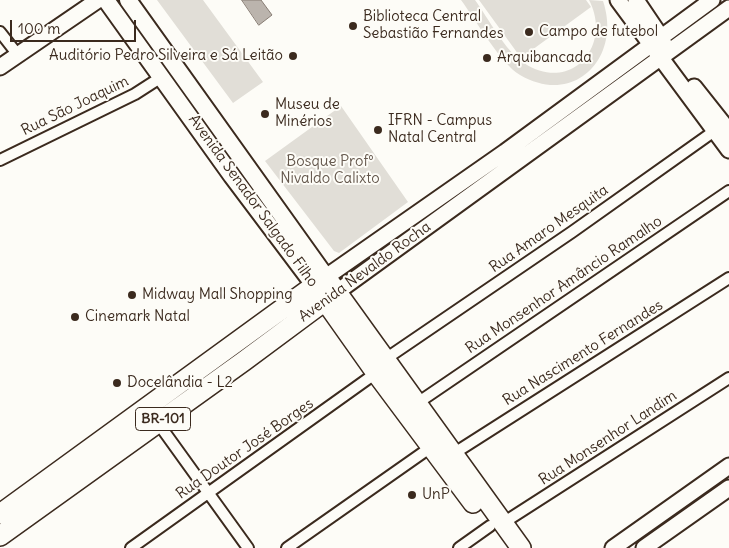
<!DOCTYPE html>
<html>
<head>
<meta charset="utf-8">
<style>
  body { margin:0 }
  #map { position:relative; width:729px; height:548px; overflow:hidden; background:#fdfcf7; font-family:Delius,sans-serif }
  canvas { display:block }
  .scale { position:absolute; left:10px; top:20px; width:126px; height:22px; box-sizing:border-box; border:2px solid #3b2a1e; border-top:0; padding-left:6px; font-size:15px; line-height:18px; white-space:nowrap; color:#3b2a1e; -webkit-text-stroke:4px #fdfcf7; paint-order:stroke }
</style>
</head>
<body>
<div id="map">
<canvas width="729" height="548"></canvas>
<div class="scale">100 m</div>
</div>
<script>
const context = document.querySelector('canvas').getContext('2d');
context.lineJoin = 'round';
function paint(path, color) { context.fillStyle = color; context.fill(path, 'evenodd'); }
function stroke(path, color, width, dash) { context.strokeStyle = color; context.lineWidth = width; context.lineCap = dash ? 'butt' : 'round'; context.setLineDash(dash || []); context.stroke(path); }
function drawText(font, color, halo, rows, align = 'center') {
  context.font = font + ' Delius,sans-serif'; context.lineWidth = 4; context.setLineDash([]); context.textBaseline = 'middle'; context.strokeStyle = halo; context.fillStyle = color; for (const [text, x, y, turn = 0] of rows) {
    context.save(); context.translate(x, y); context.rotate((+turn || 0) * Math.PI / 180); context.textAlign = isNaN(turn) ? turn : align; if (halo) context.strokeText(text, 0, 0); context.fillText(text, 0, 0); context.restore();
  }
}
paint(new Path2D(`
  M157,0H203L263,82L233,103Z
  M461,0H475C488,18 506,52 524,63C571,94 613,46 589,0L603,1C622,57 575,107 520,75C501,64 475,19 461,0Z
  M479,0H586L591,7L521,58Z
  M341,106L408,202L339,253L334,251L265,161Z`), '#e1ded7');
const water = new Path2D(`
  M242,0H261L272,15L259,25Z`);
paint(water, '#bbb4ad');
stroke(water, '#887d74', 1);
const street = new Path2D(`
  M0,32L18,55
  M0,160L135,94L163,76
  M384,360L572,232L720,127
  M416,404L729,191
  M158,423L248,548
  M453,454L729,278
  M503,523L729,378
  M131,548L376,373
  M287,548L431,447
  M459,548L490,526`);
const secondary = new Path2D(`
  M618,0L729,150
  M636,0L661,37L665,46
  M0,67L98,0
  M694,87L729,131
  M326,277L505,152L712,0
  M337,292L729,8
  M613,548L729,466
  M644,548L729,488`);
const primary = new Path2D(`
  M106,0L232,176L314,285
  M128,0L326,277`);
const highway = new Path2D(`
  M318,291L376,373L473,503
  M0,514L326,277L521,548
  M0,536L244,361L337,292`);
stroke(street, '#3b2a1e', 14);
stroke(secondary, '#3b2a1e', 19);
stroke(primary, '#3b2a1e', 20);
stroke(highway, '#3b2a1e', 22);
stroke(street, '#fdfcf7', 10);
stroke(secondary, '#fdfcf7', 15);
stroke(primary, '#fdfcf7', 16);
stroke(highway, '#fdfcf7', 19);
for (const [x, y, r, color] of [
  [353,26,5,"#3b2a1e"],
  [529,32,5,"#3b2a1e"],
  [293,56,5,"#3b2a1e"],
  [487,58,5,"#3b2a1e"],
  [265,114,5,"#3b2a1e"],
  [378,130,5,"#3b2a1e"],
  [132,295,5,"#3b2a1e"],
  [75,317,5,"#3b2a1e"],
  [117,383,5,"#3b2a1e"],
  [412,495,5,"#3b2a1e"]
]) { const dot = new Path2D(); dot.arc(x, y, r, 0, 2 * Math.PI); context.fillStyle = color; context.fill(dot); stroke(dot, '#fdfcf7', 2); }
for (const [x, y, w] of [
  [163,419,55]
]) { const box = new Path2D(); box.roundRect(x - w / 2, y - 11.5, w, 23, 4); context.fillStyle = '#fdfcf7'; context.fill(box); stroke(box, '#3b2a1e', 1); }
drawText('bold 14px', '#3b2a1e', null, [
  ["BR-101",163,419]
]);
drawText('15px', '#3b2a1e', '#fdfcf7', [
  ["Biblioteca Central",363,17],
  ["Sebastião Fernandes",363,34],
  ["Campo de futebol",539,32],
  ["Auditório Pedro Silveira e Sá Leitão",283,56,"right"],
  ["Arquibancada",497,58],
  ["Museu de",275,105],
  ["Minérios",275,122],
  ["IFRN - Campus",388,121],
  ["Natal Central",388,138],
  ["Midway Mall Shopping",142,295],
  ["Cinemark Natal",85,317],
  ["Docelândia - L2",127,383],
  ["UnP",422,495]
], 'left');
drawText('15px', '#3b2a1e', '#fdfcf7', [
  ["Rua São Joaquim",75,106,-26],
  ["Avenida Senador Salgado Filho",253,201,54],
  ["Rua Amaro Mesquita",549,229,-35],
  ["Avenida Nevaldo Rocha",365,272,-36],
  ["Rua Monsenhor Amâncio Ramalho",564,285,-34],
  ["Rua Nascimento Fernandes",583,353,-32],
  ["Rua Monsenhor Landim",608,438,-33],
  ["Rua Doutor José Borges",245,449,-35]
]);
drawText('15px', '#64574c', '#fdfcf7', [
  ["Bosque Profº",330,162],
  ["Nivaldo Calixto",330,179]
]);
</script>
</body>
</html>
